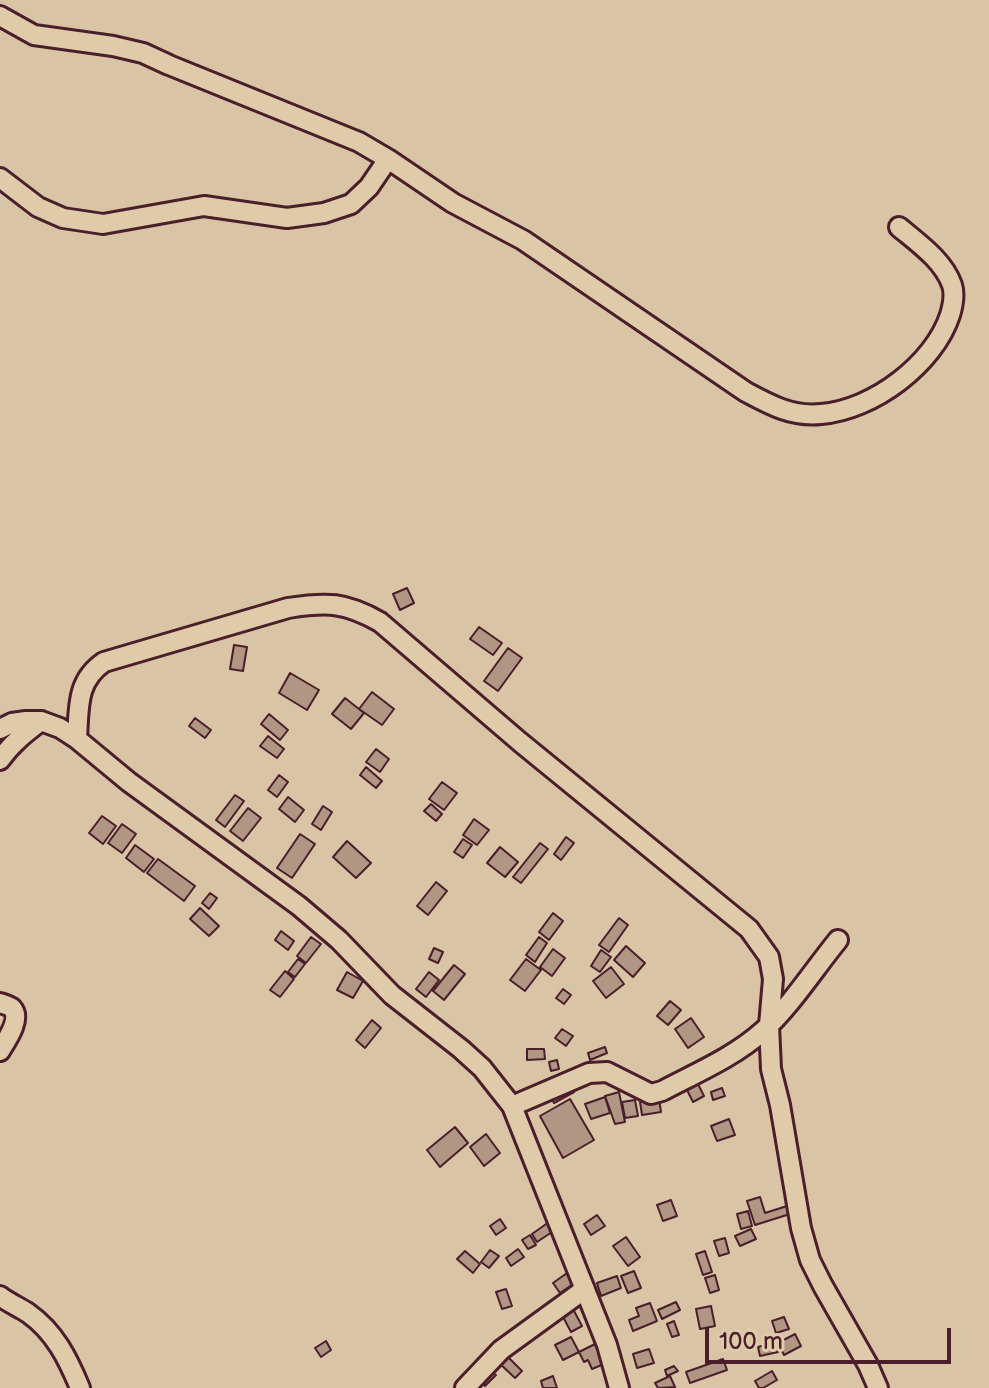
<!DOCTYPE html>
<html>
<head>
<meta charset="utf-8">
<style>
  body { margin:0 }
  #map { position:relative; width:989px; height:1388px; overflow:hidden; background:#d9c4a5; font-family:"Balsamiq Sans",sans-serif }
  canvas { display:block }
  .scale { position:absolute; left:705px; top:1328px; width:246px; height:36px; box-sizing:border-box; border:4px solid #4a1f2b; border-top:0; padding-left:10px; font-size:24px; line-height:28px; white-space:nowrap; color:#4a1f2b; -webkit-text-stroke:6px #dfcbaa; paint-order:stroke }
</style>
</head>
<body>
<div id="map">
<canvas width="989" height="1388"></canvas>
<div class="scale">100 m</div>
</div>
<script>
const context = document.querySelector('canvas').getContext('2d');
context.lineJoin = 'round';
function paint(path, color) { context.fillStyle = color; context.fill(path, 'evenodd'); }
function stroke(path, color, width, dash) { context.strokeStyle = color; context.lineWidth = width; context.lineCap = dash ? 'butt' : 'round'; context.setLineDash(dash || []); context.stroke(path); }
const building = new Path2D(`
  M407,588L414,603L400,610L393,594Z
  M479,627L502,643L493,655L470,639Z
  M234,645L247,647L243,671L230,669Z
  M508,648L522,658L498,691L484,681Z
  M290,673L319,690L307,710L279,693Z
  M372,692L394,709L382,725L359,709Z
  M345,698L364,713L351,729L332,714Z
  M269,714L288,730L280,740L261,724Z
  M195,718L211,730L205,738L189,726Z
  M268,736L284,749L277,758L260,746Z
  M376,749L389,759L380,772L366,762Z
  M366,767L382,781L376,788L360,775Z
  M279,775L288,782L277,797L268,790Z
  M442,782L457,793L444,810L429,799Z
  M235,795L244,801L225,827L216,820Z
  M288,797L304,810L295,822L279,809Z
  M431,804L442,814L436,821L424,811Z
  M323,806L332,812L321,830L312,824Z
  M248,808L261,818L243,841L230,831Z
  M102,816L116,826L103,844L89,833Z
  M474,819L489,830L477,845L463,835Z
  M122,824L136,834L122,853L108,843Z
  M300,834L315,844L292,878L277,868Z
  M566,837L574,843L561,860L554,854Z
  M463,839L472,845L463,858L454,852Z
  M347,841L371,863L356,878L333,857Z
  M540,843L548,849L521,883L513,877Z
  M135,845L154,859L144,872L126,858Z
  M500,847L518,862L505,877L487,863Z
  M158,859L195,886L184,901L147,873Z
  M436,882L447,891L428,915L417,906Z
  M210,893L217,898L209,909L202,903Z
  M200,908L219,926L209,936L190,919Z
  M553,913L563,921L549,940L539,932Z
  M619,918L628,925L609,952L599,945Z
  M281,931L294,941L288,950L275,940Z
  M311,937L321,944L306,963L297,956Z
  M539,937L547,943L535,962L526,955Z
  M626,946L645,963L633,977L614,960Z
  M434,948L443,952L438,963L429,959Z
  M553,949L565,958L552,976L540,967Z
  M601,950L611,957L600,972L591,966Z
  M298,959L305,964L295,977L288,972Z
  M526,959L541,970L525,991L510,980Z
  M454,965L465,974L444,1000L433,991Z
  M611,967L624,984L606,998L593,981Z
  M285,971L294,979L280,997L270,990Z
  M347,972L363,981L353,998L337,990Z
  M429,972L439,980L426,997L416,989Z
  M563,989L571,995L564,1004L556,998Z
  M670,1001L681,1010L668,1025L657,1016Z
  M691,1018L704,1037L688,1048L675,1029Z
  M372,1020L381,1028L365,1048L356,1040Z
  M562,1029L573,1036L566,1046L555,1038Z
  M605,1047L607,1053L590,1060L588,1053Z
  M527,1049H544L545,1059L527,1060Z
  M557,1060L559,1069L551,1071L549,1062Z
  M697,1082L704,1096L693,1102L686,1088Z
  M570,1083L574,1092L554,1103L549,1094Z
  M722,1088L725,1096L713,1100L711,1092Z
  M619,1092L625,1122L615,1124L605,1096Z
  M605,1097L610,1113L591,1119L585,1104Z
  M570,1099L594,1140L563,1158L540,1116Z
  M659,1099L661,1112L642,1115L640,1102Z
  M635,1100L638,1116L625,1118L622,1102Z
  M729,1119L735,1135L717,1141L711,1126Z
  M455,1127L468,1143L440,1167L427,1150Z
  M486,1134L500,1153L484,1166L470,1147Z
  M760,1197L765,1213L787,1206L790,1214L755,1225L747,1201Z
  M671,1200L677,1216L663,1221L657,1205Z
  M748,1211L752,1226L741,1229L737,1214Z
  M597,1215L605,1226L591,1235L584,1224Z
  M500,1219L506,1228L496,1235L490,1226Z
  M549,1222L555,1230L537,1242L532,1234Z
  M751,1229L756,1239L740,1246L735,1236Z
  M530,1235L536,1245L528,1249L522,1240Z
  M626,1237L640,1257L628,1266L613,1246Z
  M725,1238L729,1253L719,1256L714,1241Z
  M518,1249L524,1257L511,1266L506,1258Z
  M490,1250L499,1256L489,1268L481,1262Z
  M465,1251L480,1264L473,1273L457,1259Z
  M705,1251L712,1272L703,1275L696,1254Z
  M634,1271L641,1288L628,1293L621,1276Z
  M567,1273L575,1283L560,1293L553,1283Z
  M715,1275L719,1290L710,1293L705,1278Z
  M617,1276L621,1288L601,1296L597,1283Z
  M506,1289L512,1306L502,1309L496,1292Z
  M676,1302L680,1310L662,1319L658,1310Z
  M650,1303L657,1321L633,1331L629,1320L639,1316L636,1308Z
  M711,1306L715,1326L700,1329L696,1309Z
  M573,1309L582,1326L571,1332L562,1315Z
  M784,1317L789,1329L776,1333L772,1321Z
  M674,1321L679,1335L672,1337L667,1324Z
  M795,1334L801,1346L784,1355L778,1343Z
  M571,1337L579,1352L563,1360L555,1345Z
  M326,1341L331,1350L321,1357L315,1348Z
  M776,1342L778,1352L760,1356L758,1347Z
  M595,1344L604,1364L592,1369L588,1360L584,1362L579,1352Z
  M649,1349L654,1363L637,1368L633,1354Z
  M505,1354L522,1371L515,1378L498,1362Z
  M723,1359L727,1370L690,1383L686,1372Z
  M674,1366L678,1371L667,1376L665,1370Z
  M489,1371L496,1375L485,1386L479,1379Z
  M772,1371L777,1380L763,1388H759L755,1381Z
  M553,1376L557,1388H543L541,1381Z
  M670,1376L675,1387L658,1388L655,1383Z`);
paint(building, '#b09683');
stroke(building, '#4a1f2b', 2);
const minor = new Path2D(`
  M0,16L34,35L113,46L143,53L169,65L359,142L388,159L453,203L523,240L746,392C770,405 792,417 821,414C873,410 934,364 950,315C953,305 955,294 952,285C943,260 918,243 899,227
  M0,178L38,207L63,218L103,224L204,206L287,218L324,213L351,204L369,187L388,159
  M0,729L12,723L26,721H41L60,728L77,739L129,782L299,906L339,940L392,995L461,1049L482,1068L512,1106L607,1345L619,1388
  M77,739C79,708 76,681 104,662L288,608C327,602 345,602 380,622L520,742L749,929L769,957L773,979L769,1025L771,1069L780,1105L801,1228L810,1260L823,1286L868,1365L878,1388
  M0,760C11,744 25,733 41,721
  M0,1003C3,1004 10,1006 12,1008C22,1019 6,1041 0,1051
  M512,1106L589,1073L607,1072L651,1094L662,1091C696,1073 734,1057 763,1031C790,1007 815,968 838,940
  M0,1296C9,1303 19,1307 28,1313C55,1332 68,1359 80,1388
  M465,1388L501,1350L585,1289`);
stroke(minor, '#4a1f2b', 24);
stroke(minor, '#dfcbaa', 18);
</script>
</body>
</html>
